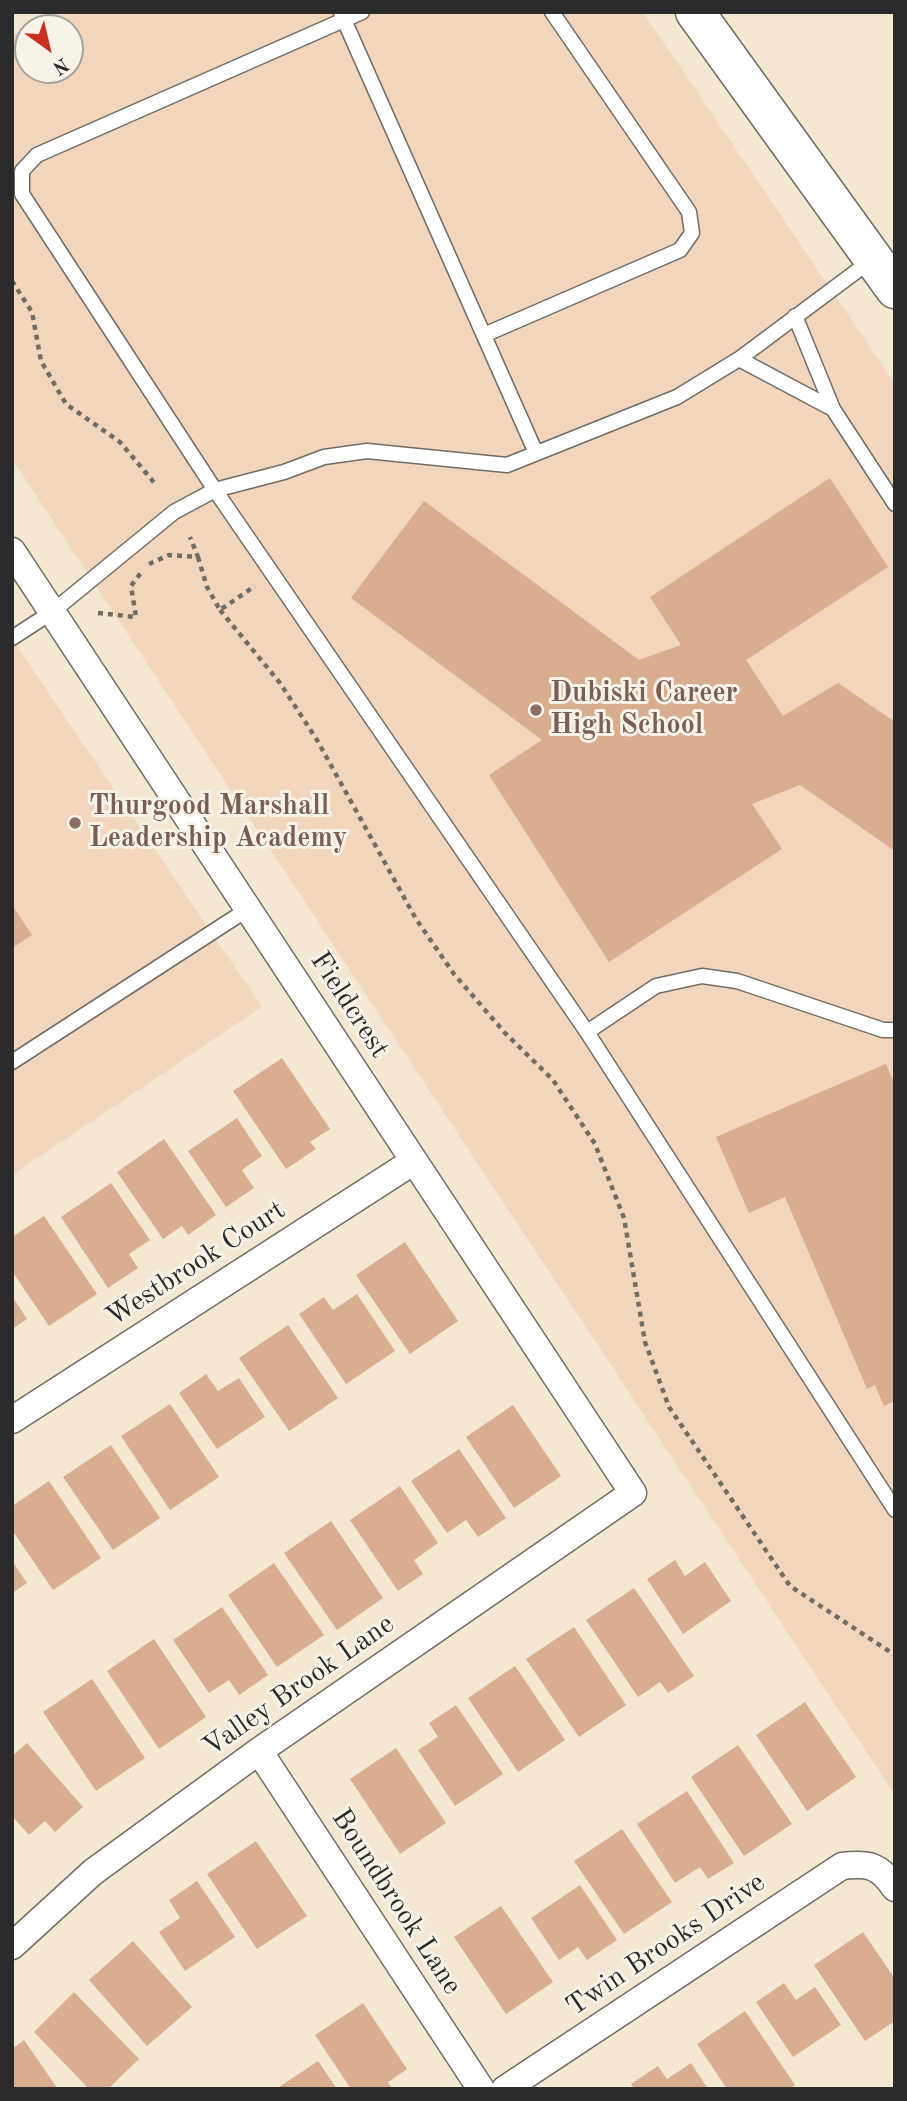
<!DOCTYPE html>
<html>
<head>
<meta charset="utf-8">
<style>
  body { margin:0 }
  #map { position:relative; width:907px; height:2101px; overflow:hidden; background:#f4e8d2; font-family:"Old Standard TT",serif }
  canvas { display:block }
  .frame { position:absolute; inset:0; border:14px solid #2b2b2b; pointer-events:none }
  .north { position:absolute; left:14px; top:14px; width:70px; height:70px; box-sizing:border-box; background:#f7f3e8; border:2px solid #a5a39c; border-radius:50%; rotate:146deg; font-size:19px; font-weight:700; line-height:28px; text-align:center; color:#2b2b2b }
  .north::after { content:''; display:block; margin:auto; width:24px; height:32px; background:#c8321e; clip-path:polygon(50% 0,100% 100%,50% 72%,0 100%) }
</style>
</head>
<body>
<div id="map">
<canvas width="907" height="2101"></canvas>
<div class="frame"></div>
<div class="north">N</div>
</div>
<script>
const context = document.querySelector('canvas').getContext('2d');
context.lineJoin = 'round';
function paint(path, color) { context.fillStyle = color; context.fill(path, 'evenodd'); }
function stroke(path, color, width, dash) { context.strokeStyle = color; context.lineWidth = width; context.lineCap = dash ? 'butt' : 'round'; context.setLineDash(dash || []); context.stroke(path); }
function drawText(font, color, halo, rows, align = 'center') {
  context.font = font + ' "Old Standard TT",serif'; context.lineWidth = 6; context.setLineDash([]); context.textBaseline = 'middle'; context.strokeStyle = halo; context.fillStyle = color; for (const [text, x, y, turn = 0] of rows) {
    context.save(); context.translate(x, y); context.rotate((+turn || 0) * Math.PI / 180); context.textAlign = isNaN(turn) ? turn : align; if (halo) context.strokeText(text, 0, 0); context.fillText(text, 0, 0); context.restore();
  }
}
paint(new Path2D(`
  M47,12H643L895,384V1795L12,459V36ZM28,28H70V70H28Z
  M12,639L262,1007L12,1175Z`), '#f1d5bd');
paint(new Path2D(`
  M830,478L888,567L746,660L783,716L838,683L895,722V851L800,785L752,804L782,849L609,962L489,775L542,740L351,598L424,501L639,660L681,645L650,597Z
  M12,905L32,935L12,948Z
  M282,1058L330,1129L310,1142L316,1149L286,1169L233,1091Z
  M886,1064L895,1085V1401L884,1406L875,1385L867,1389L785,1197L749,1213L716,1137Z
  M237,1118L262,1156L242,1170L254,1188L226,1207L188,1151Z
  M164,1139L216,1215L188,1235L182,1226L163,1239L117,1172Z
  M111,1183L150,1240L129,1254L138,1268L108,1288L61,1217Z
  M44,1216L97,1294L49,1326L12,1271V1237Z
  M405,1242L458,1321L410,1354L356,1275Z
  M357,1294L395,1351L346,1384L299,1314L324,1297L333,1310Z
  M12,1296L27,1319L12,1329Z
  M288,1325L338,1398L289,1431L239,1358Z
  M206,1374L218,1391L239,1378L265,1417L217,1449L179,1393Z
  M170,1404L219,1477L170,1510L121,1436Z
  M513,1405L561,1476L514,1508L466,1437Z
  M111,1445L160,1518L113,1550L63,1477Z
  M459,1449L506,1518L478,1537L466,1520L447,1533L411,1481Z
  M49,1481L101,1558L53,1590L12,1530V1506Z
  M400,1486L438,1543L414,1560L423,1574L398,1591L350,1520Z
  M331,1521L383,1598L337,1630L284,1553Z
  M675,1560L685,1576L705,1562L731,1601L683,1634L647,1579Z
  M12,1561L27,1583L12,1593Z
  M274,1563L324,1635L277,1667L228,1595Z
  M634,1588L694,1676L668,1693L660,1682L638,1697L586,1620Z
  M222,1607L268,1675L239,1695L229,1680L209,1693L173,1640Z
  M574,1627L626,1705L579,1737L526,1659Z
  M154,1639L206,1717L159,1749L107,1671Z
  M515,1666L565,1740L518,1772L468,1698Z
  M92,1679L145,1758L96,1791L43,1712Z
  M805,1702L856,1777L807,1811L756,1735Z
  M456,1705L503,1774L455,1806L418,1750L438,1737L429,1723Z
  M27,1743L83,1807L55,1832L45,1821L29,1835L12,1816V1756Z
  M738,1745L792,1824L744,1856L691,1777Z
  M396,1748L446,1823L400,1854L350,1779Z
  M687,1791L734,1863L708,1879L700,1867L675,1883L637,1824Z
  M622,1829L672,1902L624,1934L574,1861Z
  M256,1841L307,1916L257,1949L207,1874Z
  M197,1881L235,1937L185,1971L159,1932L180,1918L169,1900Z
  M580,1885L617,1940L587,1960L578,1947L559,1960L531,1918Z
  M501,1906L553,1982L506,2014L454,1937Z
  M863,1932L895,1979V2021L865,2041L814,1965Z
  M133,1941L192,2007L147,2046L89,1980Z
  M784,1983L796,2000L815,1987L841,2025L793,2057L756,2002Z
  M74,1992L139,2059L108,2089H89L34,2032Z
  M363,2003L407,2069L388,2082L392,2089H351L315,2035Z
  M745,2011L795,2085L790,2089H727L697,2044Z
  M24,2040L58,2089H12V2049Z
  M318,2061L337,2089H276Z
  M691,2063L708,2089H634L631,2084L658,2066L667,2079Z`), '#d9ad90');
const service = new Path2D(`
  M362,12L37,155L22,171V194L215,490L587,1032L895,1510
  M341,13L536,453
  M795,316L833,409L895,504
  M484,335L680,250L692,233L689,212L552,12
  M739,359L833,409
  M12,638L52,612L174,512L215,490L284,472L324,457L367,451L507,465L677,397L739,359L873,259
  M587,1032L656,986L702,976L737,981L883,1030H895
  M12,1062L248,909`);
const minor = new Path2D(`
  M12,551L633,1493L259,1751L93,1872L12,1946
  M12,1420L414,1161
  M259,1751L481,2089
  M505,2089L842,1866C869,1863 879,1865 895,1888`);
const secondary = new Path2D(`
  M695,12L895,289`);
stroke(service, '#716d65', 17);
stroke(minor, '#716d65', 29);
stroke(secondary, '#716d65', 41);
stroke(new Path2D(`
  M12,281L32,312L41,361L66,404L120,442L157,486
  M198,557L207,587L220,610L255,586
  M149,564L169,555L198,557L190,537
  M220,610L280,683L317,740L416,919L454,974L505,1033L553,1080L595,1144L624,1218L645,1342L669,1407L790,1586L895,1655
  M98,613L136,617L131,586L143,570`), '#716d65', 4.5, [5, 5]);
stroke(service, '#fff', 14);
stroke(minor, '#fff', 26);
stroke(secondary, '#fff', 38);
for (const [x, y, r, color] of [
  [536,710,7,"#8d6e63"],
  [75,823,7,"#8d6e63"]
]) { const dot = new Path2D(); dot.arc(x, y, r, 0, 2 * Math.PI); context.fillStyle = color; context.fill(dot); stroke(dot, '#f7f3e8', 2.5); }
drawText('bold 28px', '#785e54', '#f7f3e8', [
  ["Dubiski Career",550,694],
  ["High School",550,726],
  ["Thurgood Marshall",89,807],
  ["Leadership Academy",89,839]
], 'left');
drawText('28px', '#2b2b2b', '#f7f3e8', [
  ["Fieldcrest",349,1005,57],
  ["Westbrook Court",196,1264,-33],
  ["Valley Brook Lane",299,1686,-35],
  ["Boundbrook Lane",396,1902,57],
  ["Twin Brooks Drive",666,1945,-34]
]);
</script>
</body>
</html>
